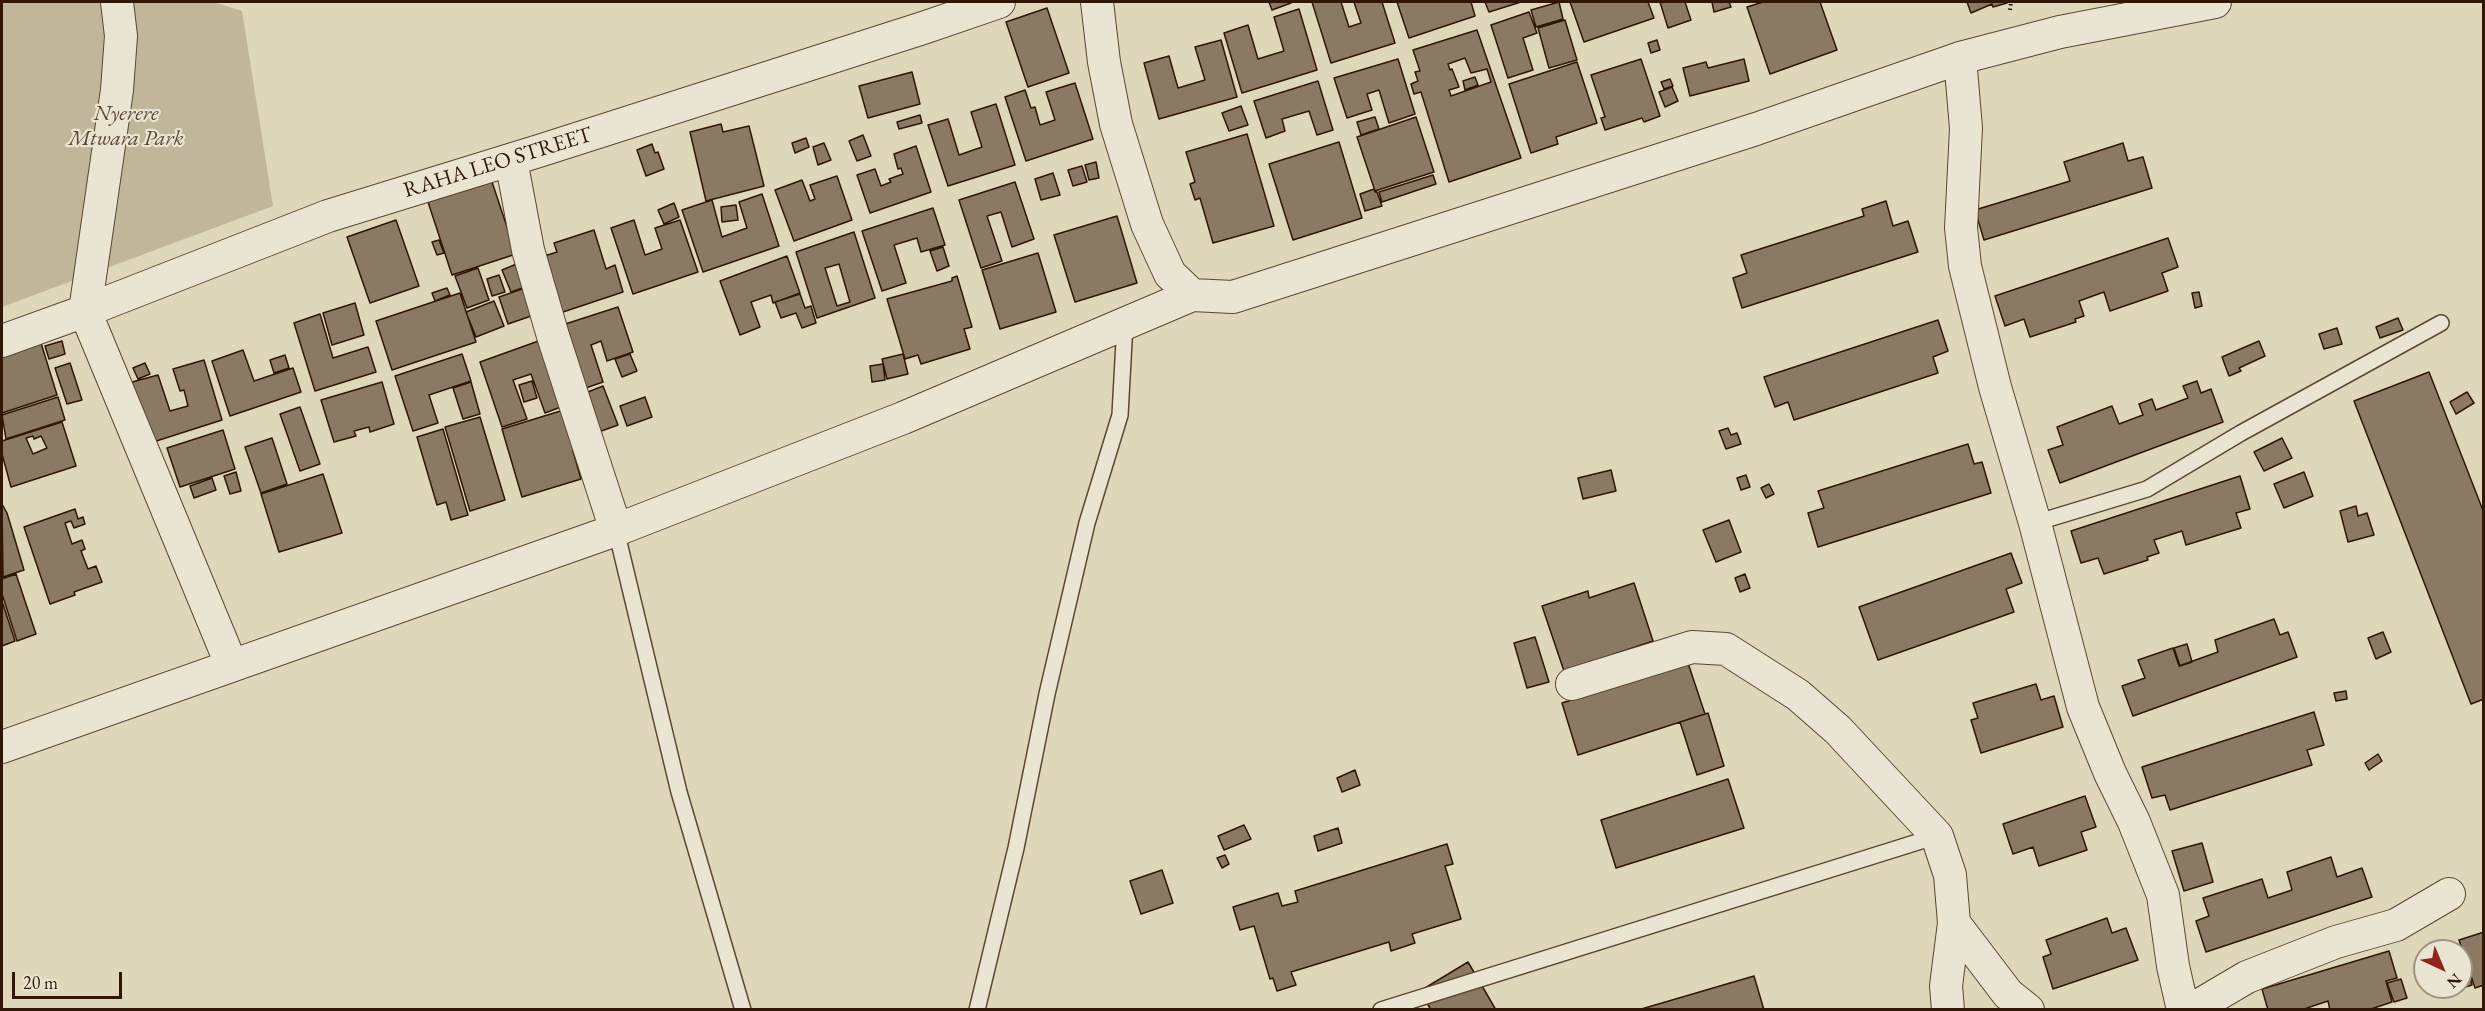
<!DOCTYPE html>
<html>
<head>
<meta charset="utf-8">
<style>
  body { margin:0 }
  #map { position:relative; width:2485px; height:1011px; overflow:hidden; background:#dfd7b9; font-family:"EB Garamond",serif }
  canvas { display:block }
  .frame { position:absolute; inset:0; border:3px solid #301605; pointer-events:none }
  .north { position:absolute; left:2413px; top:939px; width:60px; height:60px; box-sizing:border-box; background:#eae5d2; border:2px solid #a09280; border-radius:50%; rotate:136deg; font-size:16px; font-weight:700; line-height:24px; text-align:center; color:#301605 }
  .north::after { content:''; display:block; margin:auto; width:21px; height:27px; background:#8f2418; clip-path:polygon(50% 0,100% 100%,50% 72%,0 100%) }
  .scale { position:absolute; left:12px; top:972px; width:110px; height:27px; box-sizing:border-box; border:3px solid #301605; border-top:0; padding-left:8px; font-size:18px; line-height:21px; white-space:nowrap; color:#301605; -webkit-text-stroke:4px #eae5d2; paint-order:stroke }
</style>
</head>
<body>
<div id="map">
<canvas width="2485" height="1011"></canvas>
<div class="frame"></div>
<div class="north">N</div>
<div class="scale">20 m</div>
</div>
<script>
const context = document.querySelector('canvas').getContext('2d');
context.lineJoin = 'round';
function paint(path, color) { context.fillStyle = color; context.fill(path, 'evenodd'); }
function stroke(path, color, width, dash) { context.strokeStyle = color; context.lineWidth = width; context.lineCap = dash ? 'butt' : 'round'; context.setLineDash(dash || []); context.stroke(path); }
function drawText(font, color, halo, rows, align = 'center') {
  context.font = font + ' "EB Garamond",serif'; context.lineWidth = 4.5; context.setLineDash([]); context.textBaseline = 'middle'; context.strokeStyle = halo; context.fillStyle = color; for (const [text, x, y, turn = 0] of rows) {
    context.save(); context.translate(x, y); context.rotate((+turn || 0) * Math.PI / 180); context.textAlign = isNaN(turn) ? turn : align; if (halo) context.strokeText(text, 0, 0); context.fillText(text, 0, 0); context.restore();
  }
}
paint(new Path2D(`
  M2,2H213L242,11L273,206L2,307Z`), '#c1b69a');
const building = new Path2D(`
  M1269,2H1291V3L1272,10Z
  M1312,2H1341L1349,27L1361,23L1354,2H1382L1395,43L1331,63Z
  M1397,2H1471L1475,16L1409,38Z
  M1485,2H1521L1489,12Z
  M1559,2L1563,19L1536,27L1531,10Z
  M1570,2H1648L1654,18L1584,42Z
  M1660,2H1685L1691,20L1668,28Z
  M1712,2H1729L1731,7L1714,12Z
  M1763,2H1820L1837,50L1770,74L1747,7Z
  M1967,2H2007V3L1993,7L1992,4L1971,13Z
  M1047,8L1069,73L1028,87L1006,22Z
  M1299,9L1317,70L1242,93L1224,33L1248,25L1258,59L1284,51L1274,17Z
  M1529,12L1537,33L1523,38L1533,70L1508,78L1491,25Z
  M1565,20L1577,60L1549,68L1538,28Z
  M1477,30L1521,158L1449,182L1421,92L1414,94L1411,84L1418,81L1415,72L1420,71L1413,50ZM1465,58L1471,73L1487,69L1491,82L1451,96L1449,90L1459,87L1452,69L1450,70L1448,64Z
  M1221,40L1237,97L1159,119L1144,63L1169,56L1178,88L1205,80L1195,47Z
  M1657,40L1660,50L1651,53L1648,43Z
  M1398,59L1415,114L1389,123L1379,90L1367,94L1372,110L1347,118L1334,78Z
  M1641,59L1660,116L1644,122L1642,118L1605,130L1601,118L1605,117L1591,75Z
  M1744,59L1749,81L1690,96L1683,68L1706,62L1708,68Z
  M1577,62L1597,123L1556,137L1558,144L1531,153L1509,84Z
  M912,72L920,104L868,118L859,86Z
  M1475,77L1478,85L1465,90L1463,81Z
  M1670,79L1673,86L1664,89L1661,82Z
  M1318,81L1333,130L1317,135L1309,111L1282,119L1285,131L1266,138L1254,101Z
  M1075,83L1093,139L1026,161L1005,97L1025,90L1031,108L1035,107L1040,125L1055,120L1046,92Z
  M1672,87L1678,101L1665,107L1659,92Z
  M996,104L1015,165L948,186L928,125L948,119L959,155L982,147L971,112Z
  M1241,106L1248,125L1229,131L1222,113Z
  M920,115L922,123L899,129L897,122Z
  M1375,117L1379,129L1361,135L1357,122Z
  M1416,117L1434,172L1375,191L1357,137Z
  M721,124L723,132L749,126L764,186L706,201L690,132Z
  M1247,134L1274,226L1213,243L1200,198L1195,200L1190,184L1195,182L1186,152Z
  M863,135L871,156L857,161L849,141Z
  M806,138L809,147L795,153L792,143Z
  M1339,142L1362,218L1293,240L1269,164Z
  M824,143L831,160L818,165L813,147Z
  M2123,143L2128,161L2143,157L2152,188L1984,240L1975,210L2070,181L2064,162Z
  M652,144L655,153L658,152L664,169L646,176L637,150Z
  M916,146L931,192L870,213L857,175L875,169L881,186L891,182L889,179L903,174L901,168L898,169L894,154Z
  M1096,162L1099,178L1089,180L1085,165Z
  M1082,166L1087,182L1073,186L1068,170Z
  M1053,173L1060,195L1041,200L1035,179Z
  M1433,175L1436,184L1382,202L1379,192Z
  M837,176L852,220L794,241L775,190L802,180L810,201L815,199L810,185Z
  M492,182L516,254L452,275L428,202Z
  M1015,182L1034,239L1012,247L1001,212L987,216L1002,261L981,268L959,200Z
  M1374,189L1375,192H1377L1382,206L1365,211L1360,194Z
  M762,194L779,246L703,272L682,210L712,200L722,237L747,228L739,202Z
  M1886,201L1893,226L1908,221L1918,252L1742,308L1733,278L1747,273L1741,255L1864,216L1862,209Z
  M674,203L679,217L664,224L658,210Z
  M736,205L738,220L722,222L721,207Z
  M933,208L945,245L921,252L917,238L894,245L906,283L882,291L862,231Z
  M1117,216L1137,283L1075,302L1054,235Z
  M396,220L419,286L370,303L347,237Z
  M634,220L645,255L662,249L655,228L680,220L698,272L633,294L611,228Z
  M594,230L606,269L615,265L623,292L554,315L535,259L557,252L554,243Z
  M854,232L875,298L817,318L796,252ZM839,264L850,302L837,306L825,268Z
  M2168,238L2178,267L2162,273L2168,291L2110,311L2104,292L2079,301L2084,316L2075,319L2076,322L2030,337L2024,319L2005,326L1995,296Z
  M439,240L444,253L437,255L432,242Z
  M943,247L949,266L937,271L930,251Z
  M1038,253L1056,312L1000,329L982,270Z
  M787,256L800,293L773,303L771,295L751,302L760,327L740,335L720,281Z
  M519,263L528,286L511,292L502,270Z
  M478,268L489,300L467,308L455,276Z
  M499,275L505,292L492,296L487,279Z
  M957,276L972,327L964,329L970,349L921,364L918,355L905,359L887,299L952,281V278Z
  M528,287L537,314L508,324L499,297Z
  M447,288L450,295L435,301L432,293Z
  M2199,292L2202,306L2195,308L2192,293Z
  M460,293L476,342L392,370L376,321Z
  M800,294L805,308L811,306L816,323L802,328L796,313L781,318L775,302Z
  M494,301L504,326L476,337L466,312Z
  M355,303L364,335L332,345L323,313Z
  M618,307L633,352L607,361L601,341L591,345L603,382L577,391L556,327Z
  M320,314L333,358L368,347L376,372L315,391L294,323Z
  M2398,318L2403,330L2380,338L2376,327Z
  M1938,320L1948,351L1933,357L1938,373L1794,420L1788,402L1775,407L1764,377Z
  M2337,328L2342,344L2324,349L2319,334Z
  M38,333L57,395L2,413V345Z
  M544,339L566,405L545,413L531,374L513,380L527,419L502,427L480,362Z
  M62,341L65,354L49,359L45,346Z
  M2259,341L2265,356L2239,368L2241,371L2229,376L2222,357Z
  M243,350L254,381L293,368L301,392L230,416L212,361Z
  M462,354L471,381L429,395L438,423L413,431L395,376Z
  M630,354L637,371L622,377L615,359Z
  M903,354L908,374L887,379L882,359Z
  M285,355L289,368L274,373L270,360Z
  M204,360L222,420L150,443L132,382L158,375L170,411L188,406L184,390L180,391L173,369Z
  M70,363L82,400L67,404L55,368Z
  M145,363L150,374L138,379L133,368Z
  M883,364L885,380L872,382L870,366Z
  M2429,372L2484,513V699L2471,704L2354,401Z
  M532,381L537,398L524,402L519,385Z
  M2197,381L2201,393L2211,389L2223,422L2060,483L2048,450L2063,445L2057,427L2112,406L2119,424L2143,415L2139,404L2152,399L2156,410L2188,398L2183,386Z
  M382,382L394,424L370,432L369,427L354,431L356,436L334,442L321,400Z
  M471,382L480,414L463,419L453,388Z
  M603,386L618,425L593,434L578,396Z
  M2467,392L2474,403L2456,414L2450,402Z
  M58,397L65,420L6,439L2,415Z
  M645,397L652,417L627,426L620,406Z
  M300,407L320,464L300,471L280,414Z
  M567,409L579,450L573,451L581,479L522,497L502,429Z
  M480,417L505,500L470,511L445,427Z
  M62,422L76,466L11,487L2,454V441ZM33,436L34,439L41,436L47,448L33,454L26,438Z
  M1728,428L1731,435L1737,433L1741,444L1726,449L1719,431Z
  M443,429L468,515L451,520L446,502L437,505L417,437Z
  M223,430L235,469L180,487L167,448Z
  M272,438L287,484L261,493L245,447Z
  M2282,438L2292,458L2264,471L2254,452Z
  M1968,444L1974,464L1982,462L1991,493L1818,547L1808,513L1824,508L1818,491Z
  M1611,470L1616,491L1583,499L1578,478Z
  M236,472L241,491L230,494L224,476Z
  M2304,472L2313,496L2284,508L2274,484Z
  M323,474L342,533L279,552L261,494Z
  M1746,475L1750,487L1741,490L1737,478Z
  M2240,476L2250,509L2236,513L2241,528L2186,545L2182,531L2154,540L2159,553L2147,557L2148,560L2104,574L2098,558L2081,563L2071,531Z
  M212,478L216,490L194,498L190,486Z
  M1769,484L1774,494L1766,498L1761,488Z
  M2,504L7,513L24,570L3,577Z
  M2356,506L2358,516L2367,513L2374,535L2348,542L2340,511Z
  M75,509L78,519L83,517L85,524L74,528L71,521L65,523L72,544L82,540L85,549L81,551L88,569L96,566L102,582L74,592L75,595L50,604L24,527Z
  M1729,520L1741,552L1716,562L1703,530Z
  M2011,553L2022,583L2006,589L2014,612L1878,660L1859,607Z
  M16,574L36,634L17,641L2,594V579Z
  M1745,574L1750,588L1740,592L1735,578Z
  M1634,583L1653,641L1564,671L1542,606L1588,591L1589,598Z
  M2,601L15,641L2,646Z
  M2274,619L2280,635L2288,632L2297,657L2133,716L2122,686L2145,678L2138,660L2173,648L2179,666L2218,652L2215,640Z
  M2383,632L2391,652L2376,659L2368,638Z
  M1535,637L1549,682L1527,688L1514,643Z
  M2187,644L2192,662L2180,666L2174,648Z
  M1688,663L1705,714L1578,755L1562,703Z
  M2036,684L2041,700L2054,696L2063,727L1981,753L1971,720L1978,718L1973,703Z
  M2346,691L2347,699L2336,701L2334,693Z
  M2314,712L2324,745L2307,750L2312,765L2170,810L2165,795L2152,798L2142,767Z
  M1708,713L1724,766L1697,775L1680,722Z
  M2378,754L2382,761L2369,770L2365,763Z
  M1355,770L1360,785L1342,792L1337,778Z
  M1728,779L1744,828L1616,868L1601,820Z
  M2085,796L2096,827L2081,832L2087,850L2039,866L2033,847L2013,854L2003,824Z
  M1244,825L1251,839L1224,850L1218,836Z
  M1338,828L1342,843L1318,851L1314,836Z
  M2202,843L2213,882L2184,891L2172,851Z
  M1447,844L1453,864L1445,866L1461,919L1412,934L1415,943L1391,951L1389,942L1291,972L1296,985L1277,991L1273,978L1270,979L1254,926L1240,930L1233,907L1278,893L1282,906L1298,902L1295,891Z
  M1225,855L1229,864L1222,868L1217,858Z
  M2331,857L2337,877L2362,868L2372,897L2206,952L2196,921L2209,916L2203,898L2262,879L2268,898L2292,890L2287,872Z
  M1162,870L1173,903L1141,914L1130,881Z
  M2107,918L2112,933L2126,928L2138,960L2053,989L2043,957L2051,954L2046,940Z
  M2484,932V985L2475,988L2459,940Z
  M2389,951L2397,978L2386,981L2392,1002L2368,1010H2330L2328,1001L2301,1010H2268L2262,989Z
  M1468,962L1496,1010H1431L1420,991Z
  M2468,970L2472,985L2459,989L2461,971Z
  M1754,976L1764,1010H1638Z
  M2401,979L2407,998L2394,1002L2387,983Z`);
paint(building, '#8b7a63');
stroke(building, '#301605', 1.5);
const lane = new Path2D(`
  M2035,523L2147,489L2241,433L2441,323
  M616,530L679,792L743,1010
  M977,1010L1016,848L1047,694L1087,523L1120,415L1125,323
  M1381,1010L1937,836`);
const street = new Path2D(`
  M117,2L121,36L117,90L85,311L231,664
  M1097,2L1104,62L1116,124L1147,224L1170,274L1192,295L1233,297L1756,129L1960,58L2060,32L2215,2
  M1960,58L1966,128L1961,228L1965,266L1995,387L2035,523L2083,707L2110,773L2134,822L2163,895L2173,966L2183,1010
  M511,160L528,250L553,336L616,530
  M2,341L85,311L328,216L542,150L923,28L999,2
  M1572,684L1692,647L1726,649L1798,695L1838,730L1937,836L1950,875L1954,923L1946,986L1948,1010
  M2,747L616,530L903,418L1192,295
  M1954,923L2008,994L2028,1010
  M2191,1010L2247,977L2336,942L2396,925L2449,894`);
stroke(lane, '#5c4632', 18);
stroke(street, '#5c4632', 34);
stroke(new Path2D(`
  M2010,10L2011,2`), '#301605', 4, [1.5, 3]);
stroke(lane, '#eae5d2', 15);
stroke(street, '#eae5d2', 32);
drawText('italic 22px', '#5c4632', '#eae5d2', [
  ["Nyerere",126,114],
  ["Mtwara Park",126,139]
]);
drawText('22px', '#301605', '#eae5d2', [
  ["RAHA LEO STREET",498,163,-17]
]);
</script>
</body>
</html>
